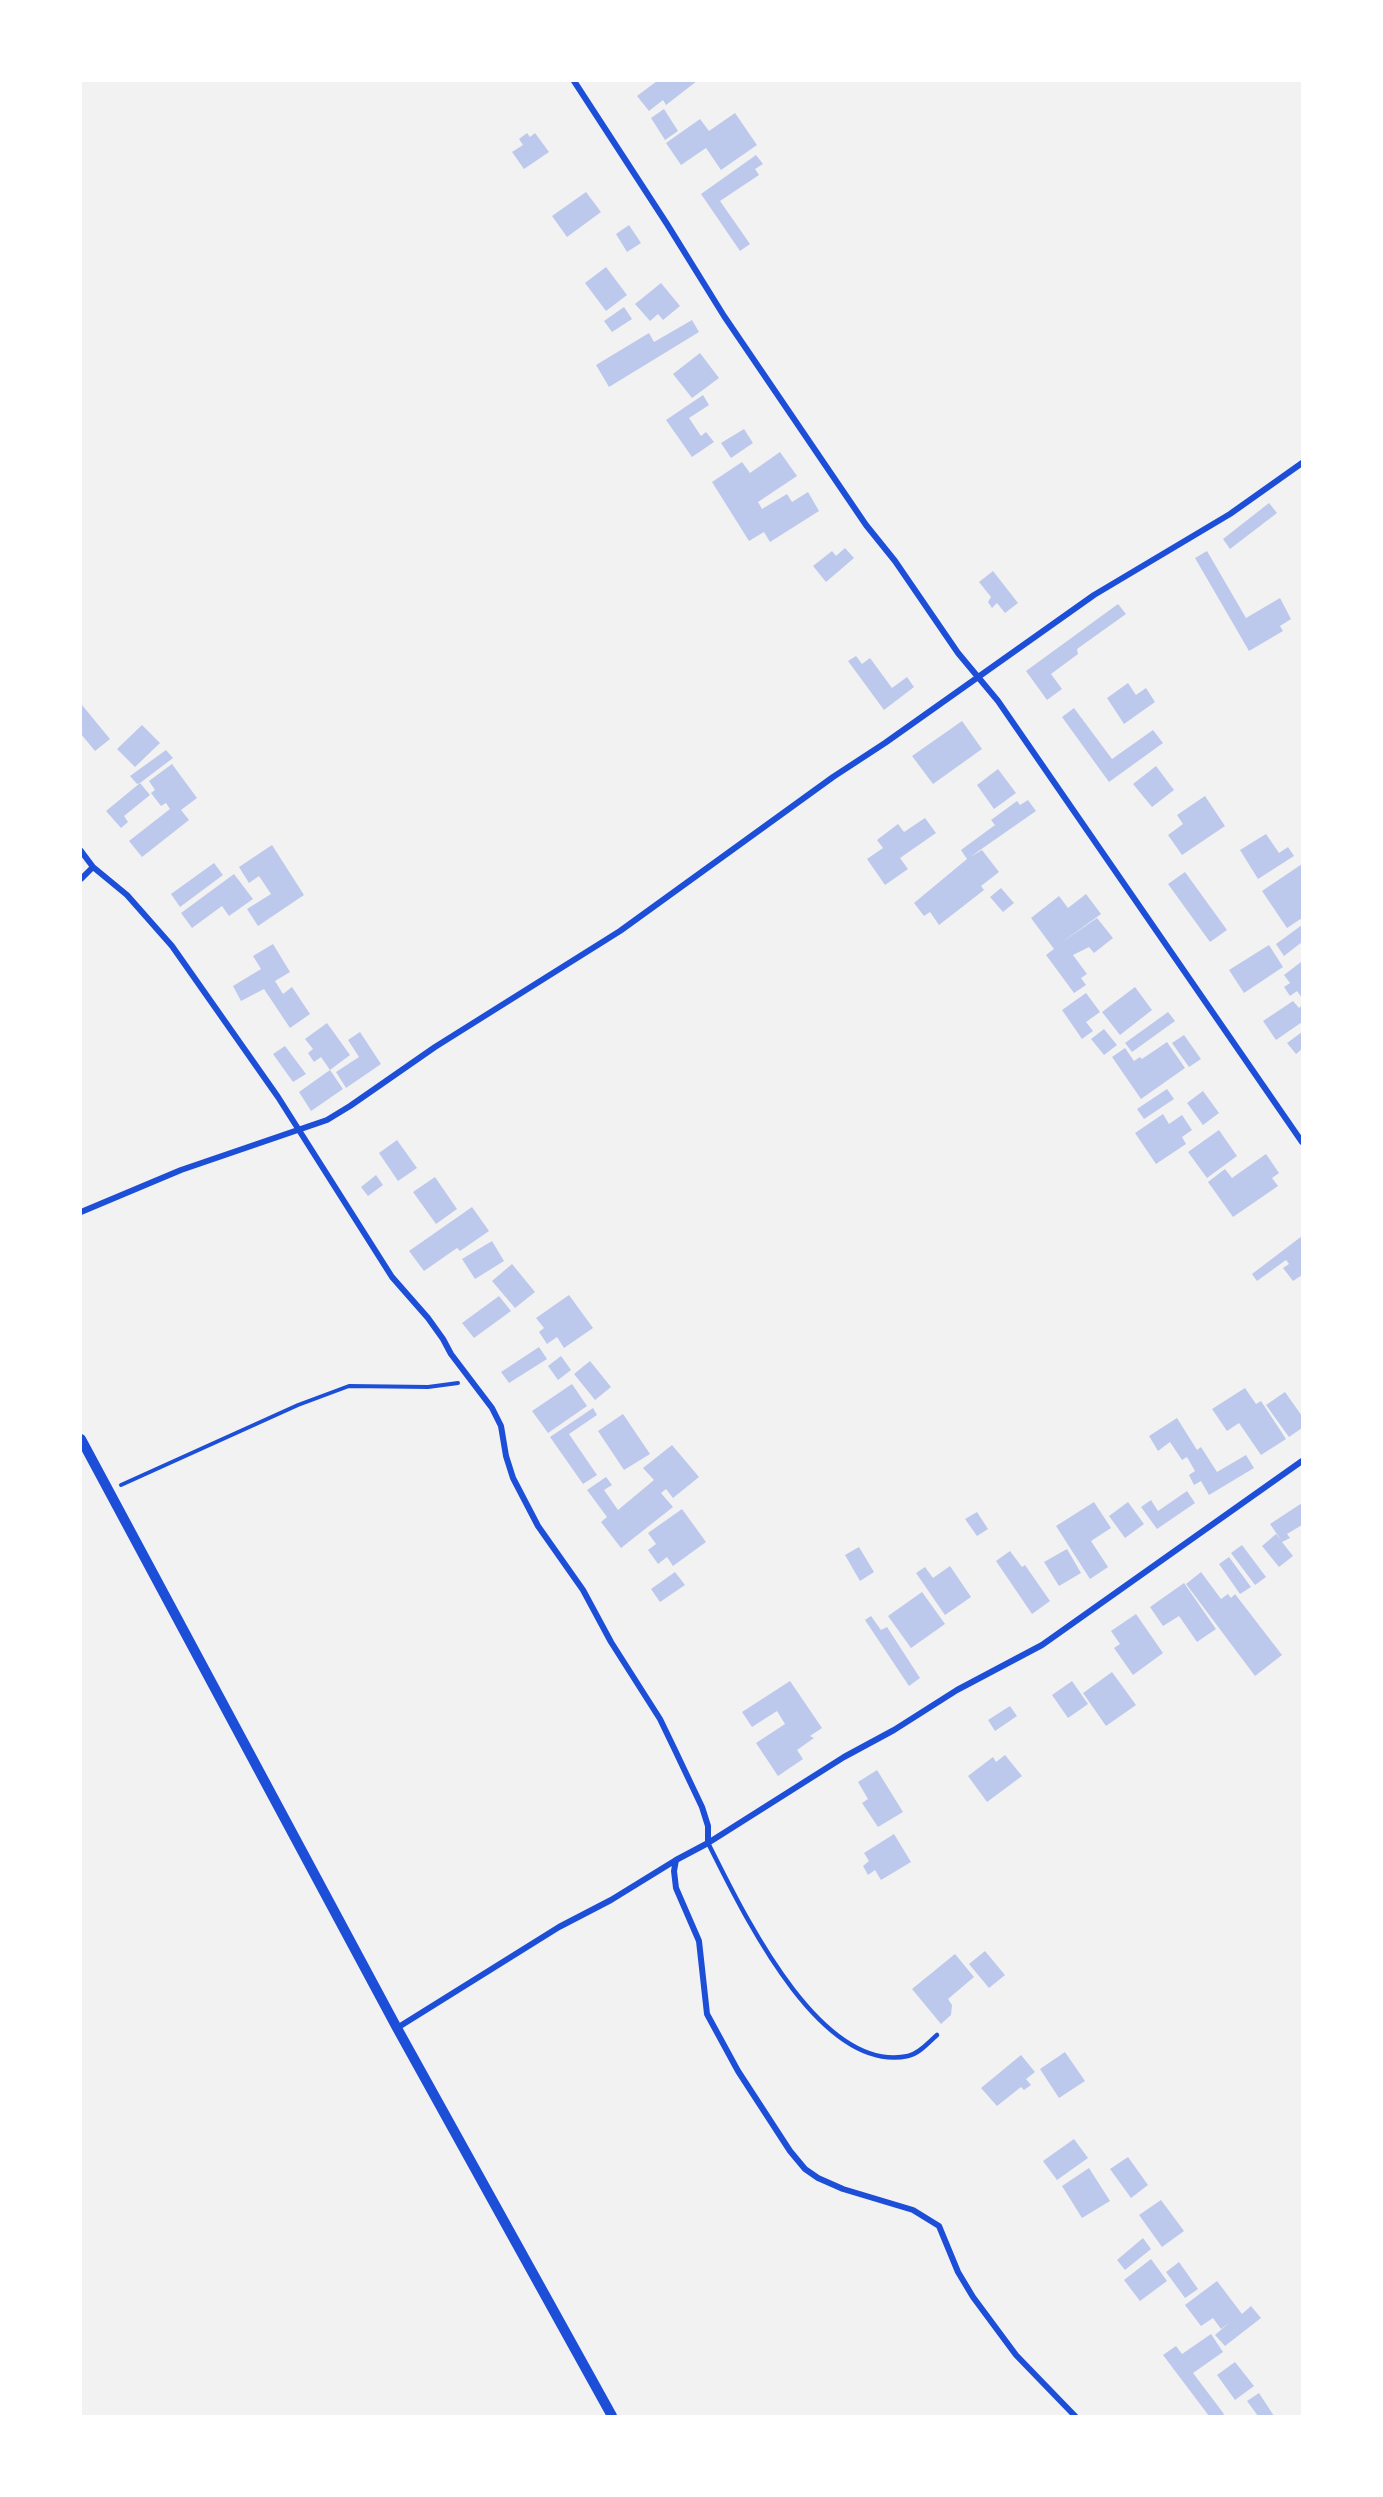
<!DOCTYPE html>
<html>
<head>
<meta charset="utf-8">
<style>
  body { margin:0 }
  #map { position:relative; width:1383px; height:2497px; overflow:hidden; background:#f2f2f2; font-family:"PT Sans Narrow",sans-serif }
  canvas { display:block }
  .frame { position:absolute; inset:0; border:82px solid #fff; pointer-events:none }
</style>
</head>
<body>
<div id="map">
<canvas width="1383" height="2497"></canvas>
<div class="frame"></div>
</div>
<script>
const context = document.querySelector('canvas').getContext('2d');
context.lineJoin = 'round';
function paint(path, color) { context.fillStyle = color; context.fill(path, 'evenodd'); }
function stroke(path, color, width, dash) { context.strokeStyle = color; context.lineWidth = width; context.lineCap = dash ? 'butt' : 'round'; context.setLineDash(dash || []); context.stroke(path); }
paint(new Path2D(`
  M657,81H697L666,105L663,100L649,111L637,96Z
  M664,109L678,131L665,140L651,118Z
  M735,113L757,145L721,170L706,148L681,165L666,143L700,119L709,131Z
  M527,133L530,137L535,133L549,152L524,169L512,152L523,145L519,139Z
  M756,155L763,164L755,169L759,175L720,201L750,244L740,251L701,194Z
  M586,192L601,212L567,237L552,216Z
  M629,225L641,243L627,252L616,234Z
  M606,267L627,295L606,311L585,283Z
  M661,283L680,306L663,320L658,314L650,321L635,304Z
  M624,307L632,319L612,332L604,321Z
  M692,320L699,332L609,387L596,365L649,333L654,342Z
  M700,353L719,378L692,398L673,374Z
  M703,395L709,405L689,418L701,436L706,432L714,442L692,457L666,420Z
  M744,429L753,443L731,458L721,443Z
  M780,452L797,476L758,502L762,509L787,494L792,502L808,492L819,511L770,542L764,532L749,541L712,482L742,462L750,473Z
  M1269,503L1277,513L1230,549L1223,539Z
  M845,548L854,558L826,582L813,566L832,551L836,556Z
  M1207,551L1246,618L1280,598L1291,619L1280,626L1283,631L1249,651L1195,558Z
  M993,571L1018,603L1005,613L997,603L992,608L988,602L991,597L979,582Z
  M1118,604L1126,614L1077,649L1078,654L1051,674L1062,689L1047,700L1026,671Z
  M856,656L862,664L870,658L892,688L907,677L914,687L884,710L848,661Z
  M1128,683L1136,695L1146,688L1155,702L1124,724L1107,698Z
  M82,705L110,739L95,751L81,734Z
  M1074,708L1112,759L1153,730L1163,743L1109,782L1062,717Z
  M962,721L982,749L933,784L912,756Z
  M142,725L160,743L135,767L117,749Z
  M166,750L173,758L140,783L150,795L124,816L128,822L121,828L106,811L140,783L137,784L130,776Z
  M172,764L197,798L181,810L189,820L142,857L129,841L170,809L166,803L161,806L151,793L155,790L149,781Z
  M1156,766L1174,790L1152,807L1133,784Z
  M998,769L1016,793L994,809L977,785Z
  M1205,796L1225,826L1182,855L1168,835L1183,824L1177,815Z
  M1028,800L1036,811L970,857L982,850L999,872L981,886L984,890L939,925L930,912L924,916L914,903L967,859L961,850L995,825L991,820L1017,801L1020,805Z
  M925,818L936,833L900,858L908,869L885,885L867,859L883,848L877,840L898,824L904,832Z
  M1266,834L1279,853L1288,847L1294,856L1258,879L1240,850Z
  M272,845L304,895L258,926L247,909L271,894L259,876L249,883L239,867Z
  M214,863L223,875L180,907L171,894Z
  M1302,864V918L1287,928L1262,891Z
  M1185,872L1227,930L1210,942L1168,884Z
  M234,874L253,899L229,916L222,906L192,928L181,913Z
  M1001,888L1014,903L1003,912L990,897Z
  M1086,894L1101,914L1061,943L1097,918L1113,938L1094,953L1089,947L1073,955L1087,974L1081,978L1086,985L1074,993L1046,955L1054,949L1031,918L1059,896L1068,908Z
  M1302,925V942L1284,956L1276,944Z
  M273,944L290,972L275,981L283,994L292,987L310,1014L290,1028L264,989L241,1001L233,986L261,969L253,956Z
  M1269,945L1283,967L1244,993L1229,970Z
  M1301,962L1302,963V998L1297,991L1290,996L1284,987L1290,983L1284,975Z
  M1135,987L1152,1010L1120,1035L1102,1012Z
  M1086,993L1100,1012L1086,1022L1093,1031L1082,1039L1062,1010Z
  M1293,1001L1299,1008L1302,1005V1022L1276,1040L1263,1021Z
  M1168,1012L1175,1021L1132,1052L1125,1043Z
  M327,1023L350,1055L330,1070L321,1057L314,1062L308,1053L313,1049L305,1039Z
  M1104,1029L1117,1045L1104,1055L1091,1039Z
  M360,1032L381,1064L346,1088L336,1072L359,1057L348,1040Z
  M1302,1032V1049L1296,1054L1287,1043Z
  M1184,1035L1201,1059L1189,1067L1172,1043Z
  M1167,1042L1185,1068L1141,1099L1112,1057L1125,1048L1134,1061L1140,1057L1142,1059Z
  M285,1046L306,1074L293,1082L273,1054Z
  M330,1070L343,1089L311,1111L299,1092Z
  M1167,1089L1174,1099L1144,1119L1137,1109Z
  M1203,1091L1219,1113L1203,1125L1187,1103Z
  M1163,1114L1169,1124L1182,1115L1192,1130L1182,1137L1186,1144L1156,1164L1135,1133Z
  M1219,1130L1237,1156L1207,1178L1188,1152Z
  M397,1140L417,1168L398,1181L379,1153Z
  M1266,1154L1279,1173L1272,1178L1278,1186L1233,1217L1208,1182L1225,1169L1232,1178Z
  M376,1175L383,1185L368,1196L361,1187Z
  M435,1177L457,1209L436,1224L413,1192Z
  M472,1207L489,1231L460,1251L457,1248L424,1271L409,1251Z
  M1302,1236V1275L1293,1281L1283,1268L1289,1264L1286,1260L1257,1281L1252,1274Z
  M492,1241L504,1261L475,1279L462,1259Z
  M512,1264L535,1292L515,1308L492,1281Z
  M569,1295L593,1328L564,1348L557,1337L547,1344L539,1332L544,1328L536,1318Z
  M499,1296L511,1311L474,1338L462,1323Z
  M539,1347L547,1359L509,1383L501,1372Z
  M561,1356L571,1370L558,1380L548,1366Z
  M590,1361L611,1387L595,1400L574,1374Z
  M572,1384L587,1406L548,1433L532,1411Z
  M1245,1388L1256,1404L1261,1401L1286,1439L1261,1455L1239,1423L1227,1431L1212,1409Z
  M1285,1392L1302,1416V1428L1289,1437L1266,1405Z
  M593,1408L597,1415L569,1434L597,1475L583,1484L550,1437Z
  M623,1414L650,1454L624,1470L598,1431Z
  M1177,1418L1197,1450L1201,1447L1217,1472L1246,1455L1254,1468L1209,1495L1201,1481L1194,1485L1189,1475L1195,1471L1187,1457L1182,1460L1170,1442L1158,1451L1149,1436Z
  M672,1445L699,1477L673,1498L666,1489L661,1493L673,1507L621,1548L601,1522L607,1517L587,1490L606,1477L612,1485L604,1490L618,1510L654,1480L643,1468Z
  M1187,1491L1195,1503L1157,1529L1141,1507L1151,1500L1158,1511Z
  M1094,1502L1111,1528L1091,1541L1108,1567L1090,1579L1056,1526Z
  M1128,1502L1144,1524L1125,1538L1109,1516Z
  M1302,1503V1525L1287,1534L1290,1538L1282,1542L1293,1556L1279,1567L1262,1546L1276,1534L1281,1540L1270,1524Z
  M682,1509L706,1542L673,1566L667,1557L658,1564L648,1550L656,1544L648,1533Z
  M977,1512L988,1529L977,1536L965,1519Z
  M1242,1545L1266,1577L1255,1585L1231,1553Z
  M859,1547L874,1572L860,1581L845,1555Z
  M1067,1549L1081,1573L1059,1586L1044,1562Z
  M1010,1551L1022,1567L1025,1565L1050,1601L1032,1614L996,1561Z
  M1229,1557L1251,1587L1240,1594L1219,1564Z
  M950,1566L971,1597L945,1615L916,1573L925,1567L933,1578Z
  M675,1572L685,1585L660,1602L651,1589Z
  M1201,1572L1221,1599L1228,1594L1231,1598L1235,1594L1282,1655L1255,1676L1186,1584Z
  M1184,1583L1216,1629L1197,1642L1179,1616L1163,1626L1150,1607Z
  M922,1592L945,1624L911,1648L888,1616Z
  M1136,1614L1163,1653L1133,1675L1114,1648L1120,1644L1111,1631Z
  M871,1616L881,1630L887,1627L920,1678L909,1686L865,1620Z
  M1112,1672L1136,1705L1106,1726L1083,1693Z
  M790,1681L822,1728L810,1736L814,1738L797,1750L803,1759L778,1776L756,1743L785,1724L777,1711L752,1727L742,1712Z
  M1072,1681L1088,1704L1068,1718L1052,1695Z
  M1010,1706L1017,1716L995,1731L988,1720Z
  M1005,1755L1022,1776L987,1802L968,1776L993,1757L996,1762Z
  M877,1770L903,1812L878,1827L862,1803L868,1799L858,1782Z
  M894,1834L911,1862L881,1880L875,1870L868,1875L863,1866L869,1861L864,1853Z
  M985,1951L1005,1975L989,1988L969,1964Z
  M955,1954L974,1977L948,1999L952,2005L951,2015L941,2024L912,1989Z
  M1065,2052L1085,2081L1059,2098L1040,2069Z
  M1021,2055L1035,2072L1026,2079L1031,2085L1024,2090L1021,2087L997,2106L981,2088Z
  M1074,2139L1088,2158L1057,2180L1043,2161Z
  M1128,2157L1148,2185L1131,2198L1110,2169Z
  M1089,2168L1110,2201L1082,2218L1062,2186Z
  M1161,2200L1184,2231L1162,2247L1139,2215Z
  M1143,2238L1151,2249L1125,2270L1117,2260Z
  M1151,2259L1167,2281L1140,2301L1124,2280Z
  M1179,2262L1198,2289L1185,2298L1166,2272Z
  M1217,2281L1242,2314L1251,2306L1261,2318L1225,2346L1215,2335L1230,2322L1221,2329L1213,2318L1201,2326L1185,2305Z
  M1211,2334L1223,2352L1193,2373L1224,2414L1222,2416H1209L1163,2355L1176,2346L1182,2354Z
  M1235,2362L1254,2386L1235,2400L1217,2375Z
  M1259,2393L1274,2416H1258L1247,2401Z`), '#bdc9ec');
stroke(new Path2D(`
  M121,1485L298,1405L349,1386L428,1387L458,1383`), '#1d4ed8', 4);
stroke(new Path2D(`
  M708,1843C740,1906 818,2075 908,2056C919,2054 929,2042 937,2035`), '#1d4ed8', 4.5);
stroke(new Path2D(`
  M574,81L667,224L724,316L866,525L895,561L958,653L998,701L1302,1142
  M81,851L93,867L127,895L172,946L278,1097L392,1277L428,1318L443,1339L451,1354L492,1408L501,1426L506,1456L513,1478L538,1526L583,1590L611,1642L660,1719L674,1748L702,1807L708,1826V1843
  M81,879L93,867
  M81,1212L181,1170L327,1120L350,1106L435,1047L620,931L833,777L885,743L1094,595L1230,514L1302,463
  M676,1860L674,1871L676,1888L699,1941L707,2014L738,2071L790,2151L805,2169L818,2178L843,2189L913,2210L939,2226L958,2272L973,2297L1016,2355L1075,2416
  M397,2028L559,1927L611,1900L676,1860L708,1843L844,1757L894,1730L957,1690L1042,1645L1302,1461`), '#1d4ed8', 6);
stroke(new Path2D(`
  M81,1439L397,2028L612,2416`), '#1d4ed8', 10);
</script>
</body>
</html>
